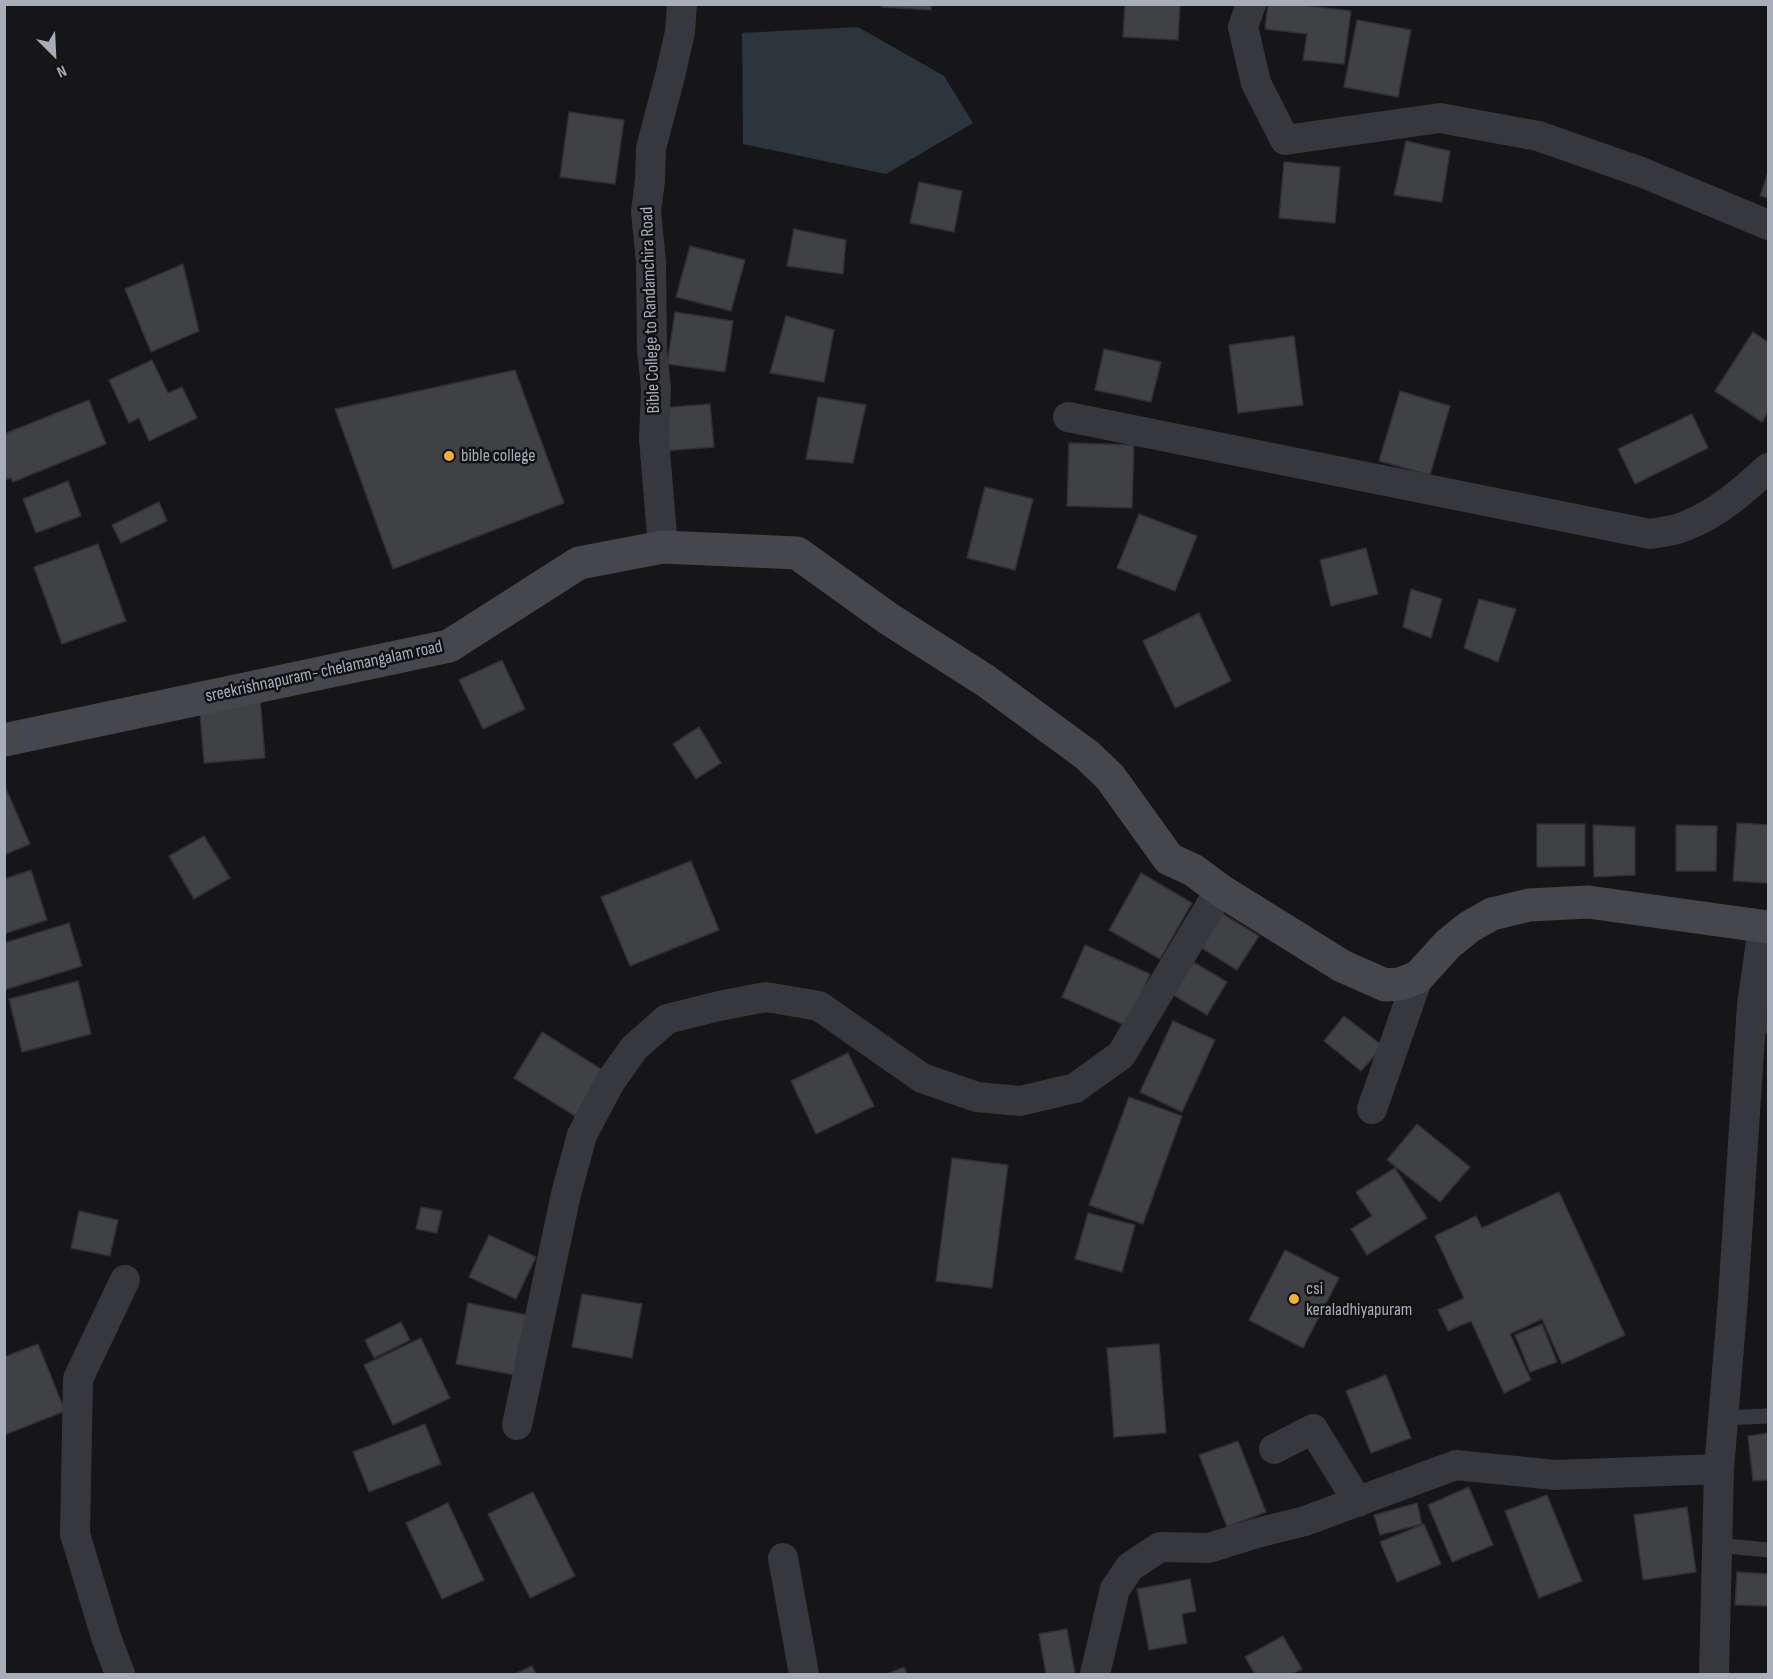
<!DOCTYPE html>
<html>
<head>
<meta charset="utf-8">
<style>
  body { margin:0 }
  #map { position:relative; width:1773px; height:1679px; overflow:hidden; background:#161618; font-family:"Sofia Sans Condensed",sans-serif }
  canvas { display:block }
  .frame { position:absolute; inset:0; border:6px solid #a8adb8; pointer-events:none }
  .north { position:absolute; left:24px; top:24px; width:60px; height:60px; -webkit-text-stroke:4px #111113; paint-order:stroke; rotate:156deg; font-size:16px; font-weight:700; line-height:24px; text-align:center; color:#a8adb8 }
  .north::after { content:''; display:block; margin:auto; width:21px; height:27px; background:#a8adb8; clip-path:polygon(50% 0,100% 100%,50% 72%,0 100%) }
</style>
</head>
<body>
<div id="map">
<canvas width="1773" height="1679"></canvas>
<div class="frame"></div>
<div class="north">N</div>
</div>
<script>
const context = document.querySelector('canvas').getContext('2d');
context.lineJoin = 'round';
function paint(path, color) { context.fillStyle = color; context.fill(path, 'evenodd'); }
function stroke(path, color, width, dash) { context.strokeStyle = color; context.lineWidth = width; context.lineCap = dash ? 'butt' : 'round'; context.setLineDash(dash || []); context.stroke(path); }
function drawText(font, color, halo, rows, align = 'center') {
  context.font = font + ' "Sofia Sans Condensed",sans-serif'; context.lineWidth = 5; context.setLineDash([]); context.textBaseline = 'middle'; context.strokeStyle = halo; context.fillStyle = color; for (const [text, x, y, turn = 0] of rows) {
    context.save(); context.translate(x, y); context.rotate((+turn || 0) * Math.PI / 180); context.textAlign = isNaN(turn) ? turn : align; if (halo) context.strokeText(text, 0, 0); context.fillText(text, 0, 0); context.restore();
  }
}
paint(new Path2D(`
  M858,27L944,76L973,123L886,174L743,144L742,33Z`), '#2c353c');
const building = new Path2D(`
  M882,4H931V10L882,7Z
  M1125,4H1180L1178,40L1123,37Z
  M1268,4H1292L1351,11L1344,64L1303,60L1307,34L1265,29Z
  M1357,20L1411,30L1398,97L1344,87Z
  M569,112L624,120L615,184L560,177Z
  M1406,141L1450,151L1442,202L1394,195Z
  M1284,162L1340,167L1335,223L1279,218Z
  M1768,172V198L1760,196Z
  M919,182L962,191L954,232L910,223Z
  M794,229L846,240L843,274L787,266Z
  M690,246L745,260L731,311L676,297Z
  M183,264L199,331L151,352L125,289Z
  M675,312L733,321L725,372L667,364Z
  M786,316L834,330L824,382L770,373Z
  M1753,332L1768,342V412L1762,422L1715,391Z
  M1294,336L1303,405L1238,413L1229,345Z
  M1104,349L1161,362L1151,402L1095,390Z
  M152,360L168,393L182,387L197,418L149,441L139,418L129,423L109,380Z
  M515,370L564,503L393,569L335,409Z
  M1400,391L1450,406L1430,475L1379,461Z
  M818,397L866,405L853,463L806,459Z
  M89,400L106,444L13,482L11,478L4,480V434Z
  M710,404L714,447L664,451L659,408Z
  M1692,414L1708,448L1635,484L1618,449Z
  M1069,443L1134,445L1132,508L1067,506Z
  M68,481L81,516L36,533L23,499Z
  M985,487L1033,499L1015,570L967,558Z
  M159,502L167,521L121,543L112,525Z
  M1139,514L1197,536L1175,591L1117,568Z
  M98,544L126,621L62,644L34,567Z
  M1366,548L1378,594L1331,606L1320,560Z
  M1411,589L1442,599L1431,638L1403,627Z
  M1479,599L1516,609L1498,662L1464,648Z
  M1199,613L1231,681L1175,708L1143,641Z
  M502,660L525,709L483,729L459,680Z
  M260,697L265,758L204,763L199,702Z
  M699,727L721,763L696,779L673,744Z
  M4,784L30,844L4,855Z
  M1737,823L1768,825V883L1733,881Z
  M1537,824H1585V866L1537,867Z
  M1593,825L1635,827V875L1594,877Z
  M1676,825L1717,826L1716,871H1676Z
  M204,836L230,878L194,899L169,856Z
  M691,861L719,930L630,966L601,897Z
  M31,870L47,920L4,934V879Z
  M1141,873L1192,903L1160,959L1109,930Z
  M1213,908L1259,936L1237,970L1192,942Z
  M69,923L82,966L4,990V943Z
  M1085,945L1150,974L1127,1026L1062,997Z
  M1190,960L1227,982L1207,1015L1170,993Z
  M78,981L91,1034L22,1052L9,999Z
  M1768,994V1033H1765Z
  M1344,1016L1383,1046L1361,1071L1324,1041Z
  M1173,1021L1215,1040L1182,1112L1140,1092Z
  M542,1032L604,1071L575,1116L514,1078Z
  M848,1053L874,1106L816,1134L791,1081Z
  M1129,1097L1182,1116L1143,1224L1089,1205Z
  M1417,1124L1470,1167L1440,1202L1387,1160Z
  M952,1158L1008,1165L992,1288L936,1281Z
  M1395,1168L1427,1218L1367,1255L1351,1229L1372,1216L1356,1192Z
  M1559,1192L1625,1335L1562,1364L1542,1319L1510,1334L1531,1380L1504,1393L1471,1321L1448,1331L1438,1310L1464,1298L1435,1236L1476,1216L1482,1228Z
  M421,1207L442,1211L437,1233L416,1229Z
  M79,1211L118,1220L110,1256L71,1248Z
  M1088,1213L1135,1225L1122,1272L1075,1259Z
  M489,1235L536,1257L516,1299L469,1277Z
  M1285,1250L1339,1278L1303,1348L1249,1320Z
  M582,1294L642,1304L632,1358L572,1347Z
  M468,1303L527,1315L515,1375L456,1364Z
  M401,1322L410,1340L374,1358L365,1340Z
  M1542,1324L1557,1362L1530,1372L1515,1335Z
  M421,1338L450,1398L393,1425L364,1365Z
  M38,1344L65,1411L4,1435V1357Z
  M1159,1344L1166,1433L1114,1437L1107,1348Z
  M1386,1375L1411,1438L1371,1453L1346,1391Z
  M425,1424L441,1464L369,1492L353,1452Z
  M1768,1433V1480L1753,1481L1748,1436Z
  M1238,1441L1266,1512L1227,1527L1199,1455Z
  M1469,1487L1493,1545L1452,1562L1428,1505Z
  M533,1492L575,1576L530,1598L488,1514Z
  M1547,1495L1582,1581L1539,1598L1505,1511Z
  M448,1503L484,1580L442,1599L406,1523Z
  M1417,1503L1422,1524L1380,1535L1374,1515Z
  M1687,1507L1696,1572L1643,1580L1634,1515Z
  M1424,1524L1441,1564L1397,1582L1380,1542Z
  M1737,1572L1768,1574V1606L1735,1605Z
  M1190,1579L1196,1611L1182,1614L1187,1643L1149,1650L1137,1589Z
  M1067,1629L1075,1674H1046L1039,1634Z
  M1283,1636L1302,1669L1292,1674H1255L1245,1657Z
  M532,1666L536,1674H515Z
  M904,1667L907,1674H887Z`);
paint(building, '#404145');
stroke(building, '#303034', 1.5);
stroke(new Path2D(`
  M1723,1418L1768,1416
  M1716,1545L1768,1550`), '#37383d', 15);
stroke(new Path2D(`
  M1251,4L1243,27L1256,83L1285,140L1440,118L1538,136L1641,172L1768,225
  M1068,417L1650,534C1661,532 1673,531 1683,527C1716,515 1743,491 1768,468
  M663,547L654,439L656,388L652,351L651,262L646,211L650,181L651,148L670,76L680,32L682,4
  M1372,1109L1418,977
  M517,1425L566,1194L582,1135L610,1082L634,1048L667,1019L719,1006L766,997L819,1006L922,1078L977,1097L1020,1101L1075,1088L1121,1055L1220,890
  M1274,1449L1313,1429L1358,1502
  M783,1558L804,1674
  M120,1674L106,1637L75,1534L78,1379L125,1280
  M1095,1674L1115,1589L1130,1567L1160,1547L1209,1548L1257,1533L1305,1521L1456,1465L1555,1475L1719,1469
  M1714,1674L1719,1469L1733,1298L1752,1005L1763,927`), '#37383d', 30);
stroke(new Path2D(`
  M4,740L449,646L579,563L663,547L797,553L889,619L986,681L1087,755L1110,777L1169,859L1193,870L1220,890L1342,966L1385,985L1400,984L1418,977L1448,944L1469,927L1492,914L1529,905L1588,902L1768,927`), '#45474d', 33);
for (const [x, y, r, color] of [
  [449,456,6,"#f2b134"],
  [1294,1299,6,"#f2b134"]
]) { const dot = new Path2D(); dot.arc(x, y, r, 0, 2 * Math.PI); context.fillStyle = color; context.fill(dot); stroke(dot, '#111113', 2); }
drawText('18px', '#a8adb8', '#111113', [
  ["Bible College to Randamchira Road",651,310,-92],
  ["sreekrishnapuram- chelamangalam road",324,672,-12]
]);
drawText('18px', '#a8adb8', '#111113', [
  ["bible college",461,456],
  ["csi",1306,1289],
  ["keraladhiyapuram",1306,1310]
], 'left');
</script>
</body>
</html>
